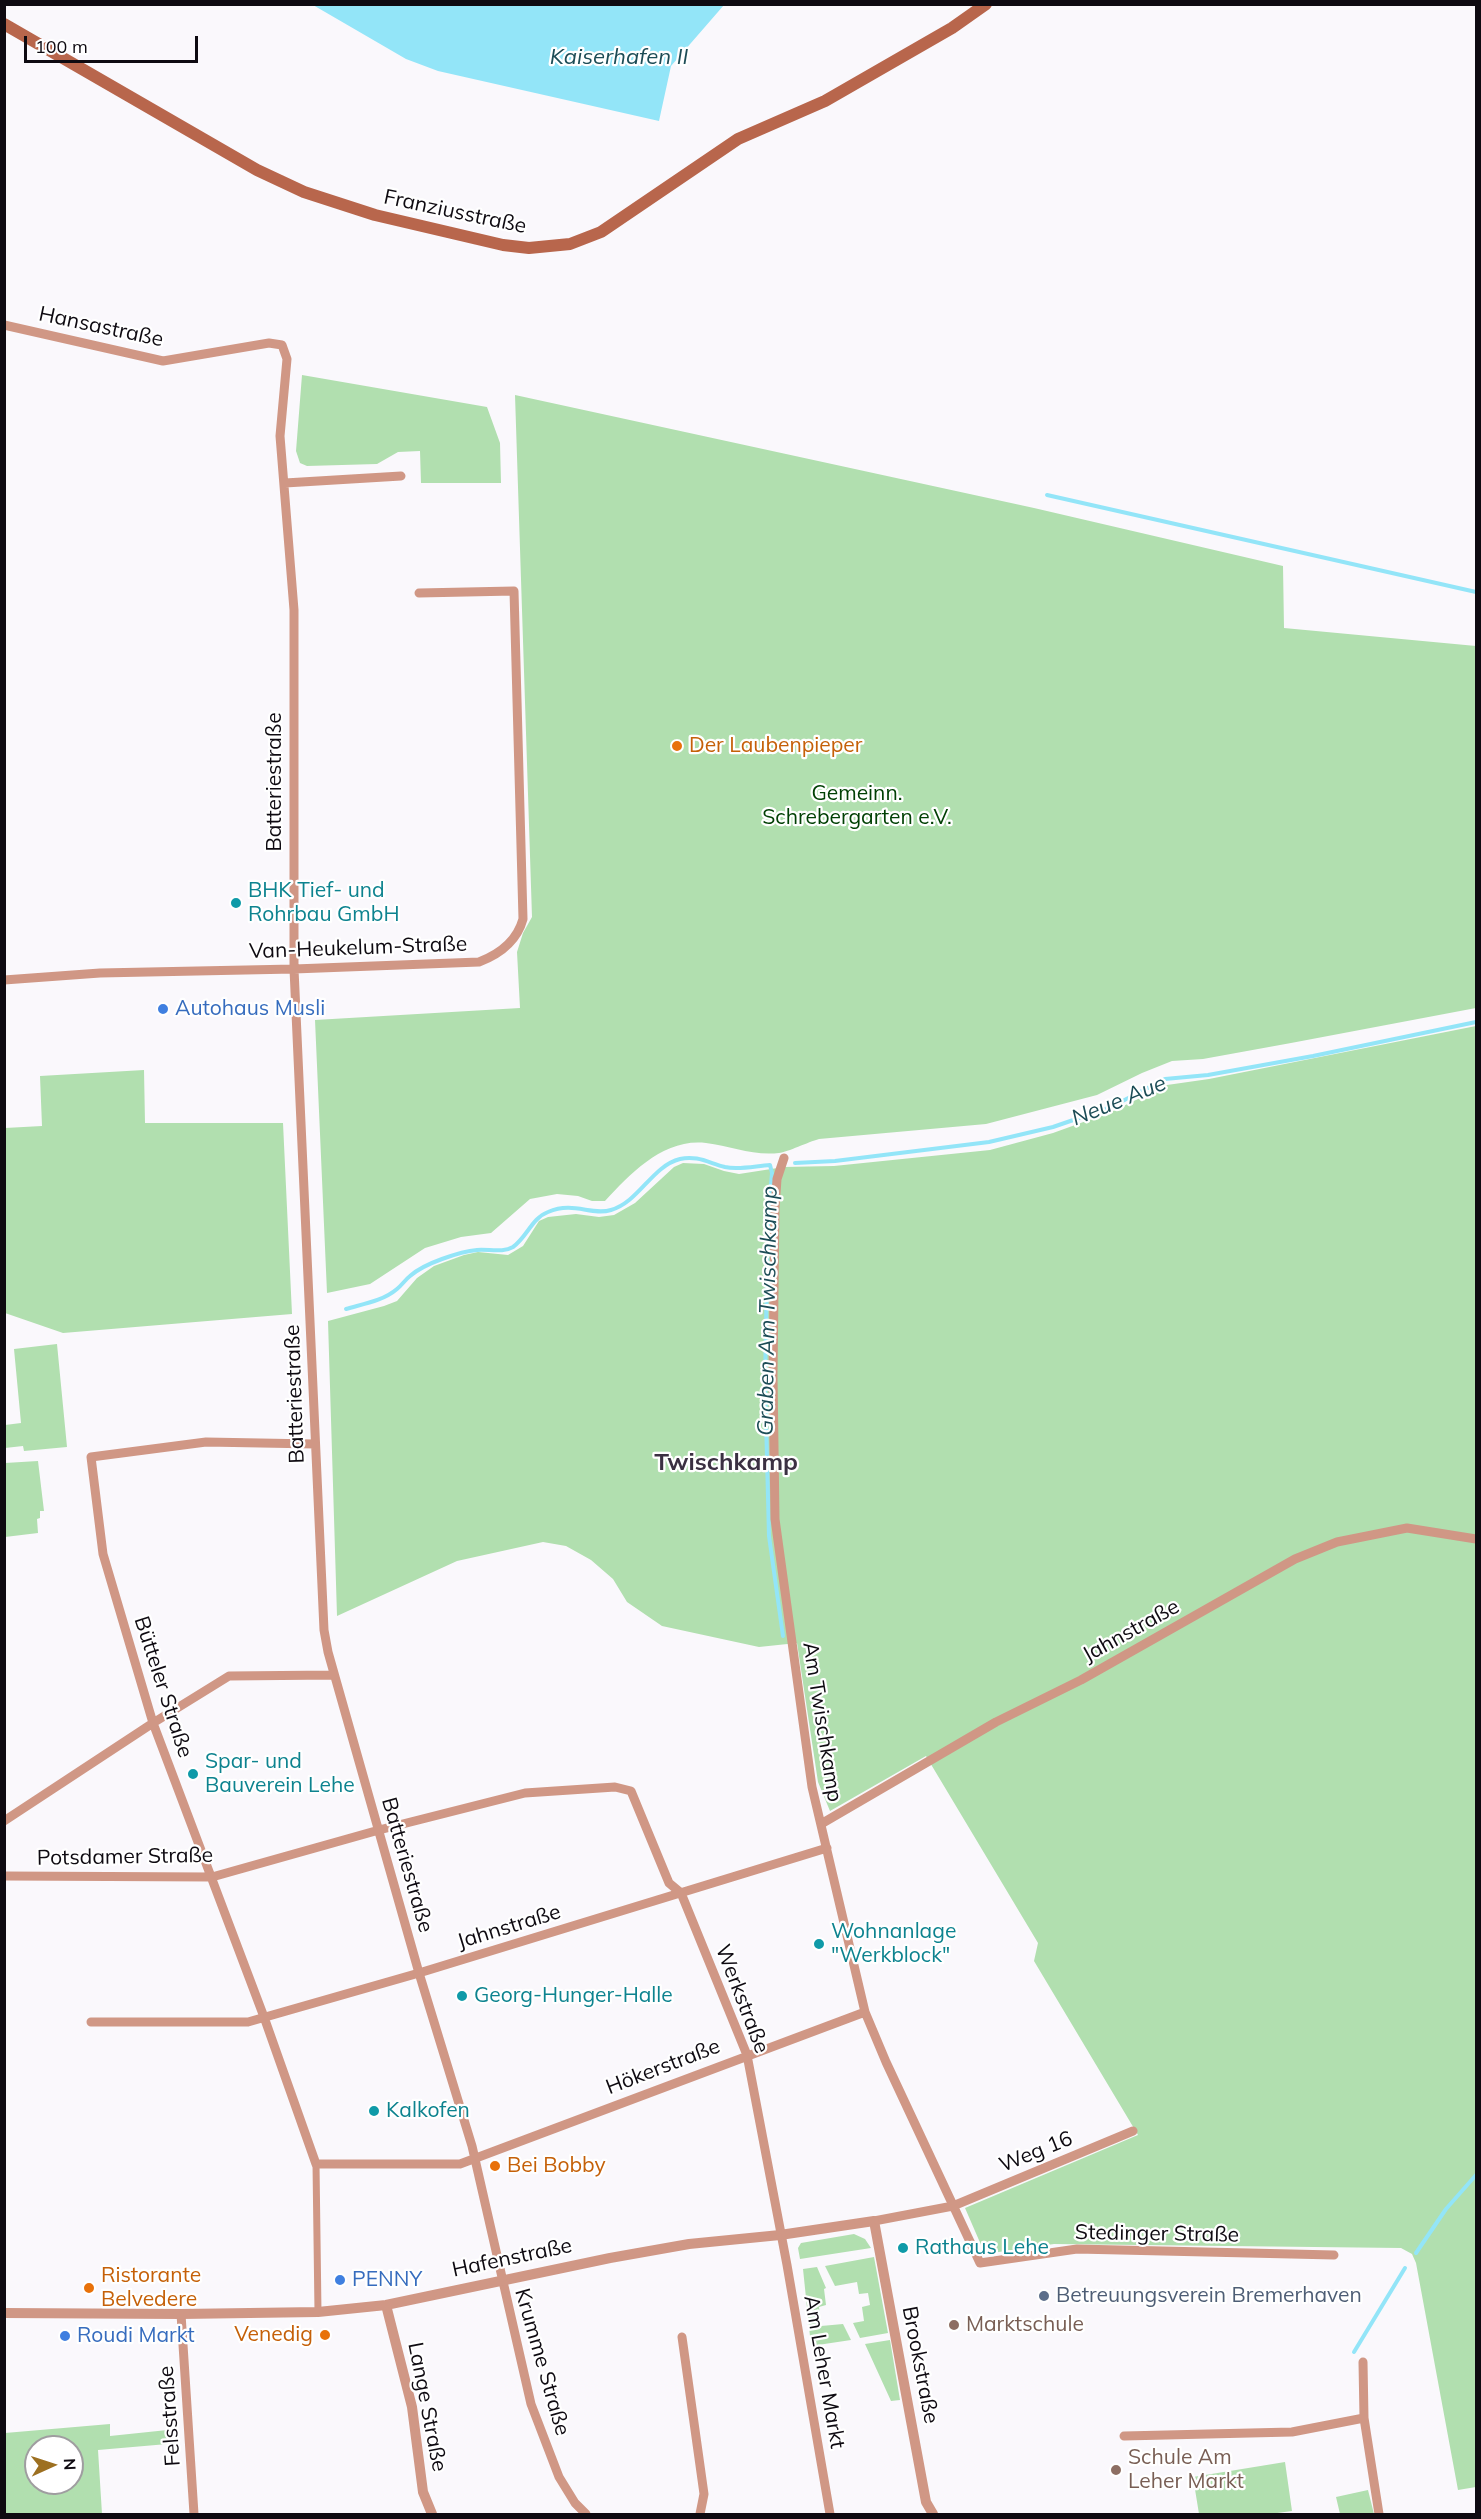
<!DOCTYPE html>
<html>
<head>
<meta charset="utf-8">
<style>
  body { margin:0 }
  #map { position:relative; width:1481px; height:2519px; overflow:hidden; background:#faf8fc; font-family:Mulish,sans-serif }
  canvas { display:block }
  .frame { position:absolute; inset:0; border:6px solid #0e0a11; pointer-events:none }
  .north { position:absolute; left:24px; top:2435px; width:60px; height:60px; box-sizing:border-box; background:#fff; border:2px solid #9f9da0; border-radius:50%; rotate:87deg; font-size:16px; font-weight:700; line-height:24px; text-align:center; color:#0e0a11 }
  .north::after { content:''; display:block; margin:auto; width:21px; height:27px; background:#9d7021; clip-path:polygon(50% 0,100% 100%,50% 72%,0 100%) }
  .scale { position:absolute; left:24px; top:36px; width:174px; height:27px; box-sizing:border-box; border:3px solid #0e0a11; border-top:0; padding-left:8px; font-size:18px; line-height:21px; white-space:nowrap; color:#0e0a11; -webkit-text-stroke:4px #fff; paint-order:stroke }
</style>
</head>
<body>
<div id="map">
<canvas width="1481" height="2519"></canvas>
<div class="frame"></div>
<div class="north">N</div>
<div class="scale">100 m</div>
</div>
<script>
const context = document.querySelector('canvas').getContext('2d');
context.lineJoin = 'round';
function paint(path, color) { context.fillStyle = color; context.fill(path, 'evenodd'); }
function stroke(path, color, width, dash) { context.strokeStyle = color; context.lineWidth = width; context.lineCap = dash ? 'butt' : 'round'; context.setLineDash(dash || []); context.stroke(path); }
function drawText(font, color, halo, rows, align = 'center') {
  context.font = font + ' Mulish,sans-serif'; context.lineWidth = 4.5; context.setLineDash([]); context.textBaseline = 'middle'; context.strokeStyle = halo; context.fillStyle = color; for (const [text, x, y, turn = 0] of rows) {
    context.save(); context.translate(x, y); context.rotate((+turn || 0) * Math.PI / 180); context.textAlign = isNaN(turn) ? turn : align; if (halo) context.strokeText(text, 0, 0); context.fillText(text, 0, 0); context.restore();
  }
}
paint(new Path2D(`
  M302,375L487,407L500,443L501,483H421L420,451L398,452L377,464L307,466L300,463L296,451Z
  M515,395L1034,508L1283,566L1284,628L1476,646V1008L1291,1043L1203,1059L1172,1061L1142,1073L1097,1095L986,1124L819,1139C808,1142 788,1152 779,1153C753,1156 731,1146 706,1143C664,1138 631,1173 605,1201H592L578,1196L557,1194L530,1199L491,1233L461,1237L425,1248L370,1284L327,1293L315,1020L520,1008L517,952L523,933L532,917Z
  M1476,1026V2487L1458,2490L1416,2263L1412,2254L1401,2248L1054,2244L985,2254L965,2208L1138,2135L1034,1961L1038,1943L926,1756L830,1811L818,1782L797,1643L759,1647L662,1626L627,1602L613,1579L591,1560L566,1546L543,1542L457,1561L337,1616L328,1321L384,1306L397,1301L417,1278L434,1266L464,1255L478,1252L508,1255L523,1246L539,1221L548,1217L576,1214L599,1217L614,1215L635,1203L674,1167L683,1163L704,1164L724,1171L739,1174L784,1167L834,1166L990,1150L1053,1133L1111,1112L1167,1085L1209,1079Z
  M144,1070L145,1123H283L292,1314L63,1333L5,1313V1128L42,1126L40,1076Z
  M57,1344L67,1447L24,1451L23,1446L5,1448V1425L21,1423L14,1349Z
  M38,1461L44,1511H40V1518L37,1519L38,1533L5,1537V1463Z
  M854,2234L865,2239L871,2248L800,2259L798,2248L801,2243Z
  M874,2257L888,2333L860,2338L853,2323L864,2321L862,2307L870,2305L868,2293L859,2294L857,2282L835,2286L825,2266Z
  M817,2267L826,2288L824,2289L826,2305L819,2307L821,2326L843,2324L851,2340L811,2346L803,2269Z
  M890,2340L900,2400L891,2401L865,2344Z
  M110,2424V2436L177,2429L179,2443L98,2450L102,2514H5V2433ZM36,2447H72V2483H36Z
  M1285,2462L1292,2511L1270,2514H1199L1193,2477Z
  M1368,2490L1374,2514H1340L1336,2497Z`), '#b1dfaf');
paint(new Path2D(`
  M313,5L724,4V5L671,66L659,121L438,71L406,59Z`), '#93e5f8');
stroke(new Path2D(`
  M1047,495L1476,592
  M795,1163L835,1161L989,1142L1053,1127L1111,1107L1165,1079L1208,1075L1313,1056L1476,1022
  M346,1309C363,1304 383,1301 397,1289C402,1285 405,1280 410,1276C419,1268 431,1263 442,1259C453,1255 465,1251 477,1250C489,1249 503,1253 513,1247C527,1237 532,1218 548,1212C574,1201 591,1216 611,1210C639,1202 652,1166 680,1159C697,1155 709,1163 725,1167C739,1170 755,1166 770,1165L772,1173L768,1218L765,1381L769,1536L783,1636
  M1416,2253L1446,2209L1476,2175
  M1354,2352L1405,2268`), '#93e5f8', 4);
stroke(new Path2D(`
  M316,2164L318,2312`), '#d09785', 7);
stroke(new Path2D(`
  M4,325L163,361L269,343L282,345L287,359L280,436L294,610V969L324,1630L328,1652L419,1973L472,2146L531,2404L559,2477L575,2503L586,2514
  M285,483L401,476
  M4,980L100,973L294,969L479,962C500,954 517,941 523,919L514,591L419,593
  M784,1158L777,1179L775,1208L773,1375L775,1519L812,1787L865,2012L886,2062L980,2263L1077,2249L1334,2255
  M315,1444L206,1442L91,1457L103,1554L153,1723L264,2017L316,2164H460L865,2012
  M4,1821L153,1723L229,1676L334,1675
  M821,1824L996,1722L1081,1680L1295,1559L1337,1542L1407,1528L1476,1539
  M4,1876L212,1877L379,1830L525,1793L615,1787L631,1791L669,1883L681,1893L747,2055L787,2265L830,2514
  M91,2022H248L419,1973L827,1848
  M874,2221L953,2206L1133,2131
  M181,2314L194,2514
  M682,2337L704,2494L700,2514
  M1363,2362L1364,2418L1379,2514
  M1124,2436L1292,2432L1364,2418`), '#d09785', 9);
stroke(new Path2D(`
  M386,2305L412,2407L423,2492L432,2514
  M4,2313L181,2314L318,2312L386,2305L610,2258L689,2244L780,2235L874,2221L926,2502L933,2514`), '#d09785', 10);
stroke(new Path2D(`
  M4,24L257,170L304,192L375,215L503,245L529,248L570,244L601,232L738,139L825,101L952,28L986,4`), '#b8664c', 12);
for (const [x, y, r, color] of [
  [677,746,6,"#e8710a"],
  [236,903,6,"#0f9aa8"],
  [163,1009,6,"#3f7fe0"],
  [193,1774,6,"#0f9aa8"],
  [819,1944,6,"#0f9aa8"],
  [462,1996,6,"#0f9aa8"],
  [374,2111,6,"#0f9aa8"],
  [495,2166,6,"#e8710a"],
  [903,2248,6,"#0f9aa8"],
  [340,2280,6,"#3f7fe0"],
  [89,2288,6,"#e8710a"],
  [1044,2296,6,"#5c6f8a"],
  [954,2325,6,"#8d6e63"],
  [325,2335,6,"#e8710a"],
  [65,2336,6,"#3f7fe0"],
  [1116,2470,6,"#8d6e63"]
]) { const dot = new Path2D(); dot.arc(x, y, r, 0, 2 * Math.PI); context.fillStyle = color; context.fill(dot); stroke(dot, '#fff', 2); }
drawText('21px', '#0e0a11', '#fff', [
  ["Franziusstraße",455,212,12],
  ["Hansastraße",101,327,12],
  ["Batteriestraße",275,782,-90],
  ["Van-Heukelum-Straße",358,948,-2],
  ["Batteriestraße",295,1394,-92],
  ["Jahnstraße",1131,1631,-29],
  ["Bütteler Straße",163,1687,72],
  ["Am Twischkamp",822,1722,81],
  ["Potsdamer Straße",125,1857,-1],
  ["Batteriestraße",407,1865,74],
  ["Jahnstraße",509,1927,-17],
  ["Werkstraße",742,1999,69],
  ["Hökerstraße",663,2067,-21],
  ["Weg 16",1036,2152,-22],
  ["Stedinger Straße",1157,2234,1],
  ["Hafenstraße",512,2258,-12],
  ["Krumme Straße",542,2362,74],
  ["Brookstraße",920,2365,79],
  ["Am Leher Markt",824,2372,80],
  ["Lange Straße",427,2407,79],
  ["Felsstraße",170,2416,-94]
]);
drawText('21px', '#c56008', '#fff', [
  ["Der Laubenpieper",689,746],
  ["Bei Bobby",507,2166],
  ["Ristorante",101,2276],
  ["Belvedere",101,2300],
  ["Venedig",313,2335,"right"]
], 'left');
drawText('21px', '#004004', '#fff', [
  ["Gemeinn.",857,794],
  ["Schrebergarten e.V.",857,818]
]);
drawText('21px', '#0d838f', '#fff', [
  ["BHK Tief- und",248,891],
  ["Rohrbau GmbH",248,915],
  ["Spar- und",205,1762],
  ["Bauverein Lehe",205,1786],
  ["Wohnanlage",831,1932],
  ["\"Werkblock\"",831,1956],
  ["Georg-Hunger-Halle",474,1996],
  ["Kalkofen",386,2111],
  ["Rathaus Lehe",915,2248]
], 'left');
drawText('21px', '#366cbe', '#fff', [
  ["Autohaus Musli",175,1009],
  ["PENNY",352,2280],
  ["Roudi Markt",77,2336]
], 'left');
drawText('21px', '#4e5e75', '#fff', [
  ["Betreuungsverein Bremerhaven",1056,2296]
], 'left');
drawText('21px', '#785e54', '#fff', [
  ["Marktschule",966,2325],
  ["Schule Am",1128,2458],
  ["Leher Markt",1128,2482]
], 'left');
drawText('italic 22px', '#1c4c56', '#fff', [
  ["Kaiserhafen II",619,57],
  ["Neue Aue",1119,1101,-22],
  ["Graben Am Twischkamp",768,1311,-89]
]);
drawText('bold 24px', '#3b3042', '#fff', [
  ["Twischkamp",726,1463]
]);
</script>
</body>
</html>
